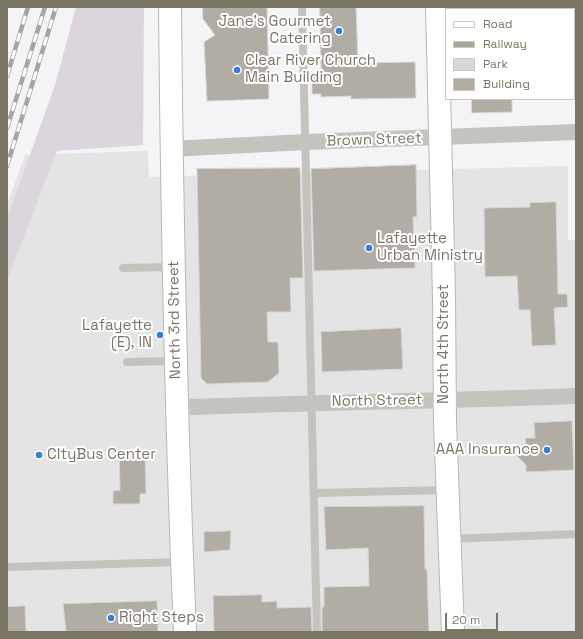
<!DOCTYPE html>
<html>
<head>
<meta charset="utf-8">
<style>
  body { margin:0 }
  #map { position:relative; width:583px; height:639px; overflow:hidden; background:#f4f3f6; font-family:"Space Grotesk",sans-serif }
  canvas { display:block }
  .frame { position:absolute; inset:0; border:8px solid #7b7664; pointer-events:none }
  .legend { position:absolute; left:445px; top:8px; width:130px; height:92px; box-sizing:border-box; background:#fff; border:1px solid #cac8c1; margin:0; padding:5px 7px; list-style:none; font-size:12px; color:#7b7664 }
  .legend li { display:flex; align-items:center; gap:8px; height:20px }
  .legend b { width:20px; border:1px solid #cac8c1 }
  .scale { position:absolute; left:445px; top:613px; width:53px; height:18px; box-sizing:border-box; border:2px solid #7b7664; border-top:0; padding-left:5px; font-size:12px; line-height:14px; white-space:nowrap; color:#7b7664; -webkit-text-stroke:3px #fff; paint-order:stroke }
</style>
</head>
<body>
<div id="map">
<canvas width="583" height="639"></canvas>
<div class="frame"></div>
<ul class="legend">
<li><b style="height:5px;background:#fff"></b>Road</li>
<li><b style="height:5px;background:#a7a59c"></b>Railway</li>
<li><b style="height:11px;background:#dcd5dd"></b>Park</li>
<li><b style="height:11px;background:#b1ada4"></b>Building</li>
</ul>
<div class="scale">20 m</div>
</div>
<script>
const context = document.querySelector('canvas').getContext('2d');
context.lineJoin = 'round';
function paint(path, color) { context.fillStyle = color; context.fill(path, 'evenodd'); }
function stroke(path, color, width, dash) { context.strokeStyle = color; context.lineWidth = width; context.lineCap = dash ? 'butt' : 'round'; context.setLineDash(dash || []); context.stroke(path); }
function drawText(font, color, halo, rows, align = 'center') {
  context.font = font + ' "Space Grotesk",sans-serif'; context.lineWidth = 4; context.setLineDash([]); context.textBaseline = 'middle'; context.strokeStyle = halo; context.fillStyle = color; for (const [text, x, y, turn = 0] of rows) {
    context.save(); context.translate(x, y); context.rotate((+turn || 0) * Math.PI / 180); context.textAlign = isNaN(turn) ? turn : align; if (halo) context.strokeText(text, 0, 0); context.fillText(text, 0, 0); context.restore();
  }
}
paint(new Path2D(`
  M148,151L149,177L568,166V240H576V632H7V205L25,155Z`), '#e4e4e4');
paint(new Path2D(`
  M76,7H144L143,145L57,151L7,280V219L55,85Z`), '#dcd5dd');
const building = new Path2D(`
  M203,7H267L269,99L207,101L204,42L215,35L203,19Z
  M320,7H356L358,63L415,62L416,98L351,99V96L321,97V94H312V76H321Z
  M472,99H512V112L472,113Z
  M416,165L417,217H413L415,268L314,271L311,169Z
  M300,168L303,278H290L291,312H267L268,342H278L279,373L268,382L207,384L201,378L197,169Z
  M556,202L558,294H567L568,307L554,308L556,345L532,346L530,310H519L517,276L485,277L484,208L530,207V203Z
  M401,328L403,369L322,372L321,332Z
  M572,421L574,470L526,472V465L516,455L526,446L525,438H535L534,423Z
  M145,451L146,494H140V504H113V491L120,490L119,452Z
  M424,506L425,569H427L429,632H322V607H324V587L369,586L368,548L326,550L324,507Z
  M231,531L230,550L204,552V532Z
  M262,595V602L277,601V608L311,607L312,632H214L213,596Z
  M157,601L158,632H66L63,604Z
  M25,606L26,632H7V607Z`);
paint(building, '#b1ada4');
stroke(building, '#d6d6d8', 1);
const secondary = new Path2D(`
  M170,7C172,215 176,424 185,632
  M437,7L444,296L445,422L453,632`);
stroke(secondary, '#b9b7b0', 24);
stroke(new Path2D(`
  M302,7L317,632
  M574,7V9
  M574,21L576,80
  M123,268L173,267
  M127,362L175,361
  M314,493L447,490
  M450,539L576,534
  M7,567L182,562`), '#c5c3be', 8);
stroke(new Path2D(`
  M171,149L305,142L576,132
  M177,406L195,407C322,402 449,401 576,396`), '#c5c3be', 16);
stroke(secondary, '#fff', 22);
const rail = new Path2D(`
  M7,76L28,7
  M7,128L45,7
  M7,166L56,7`);
stroke(rail, '#a7a59c', 4.5);
stroke(rail, '#fff', 3, [9]);
for (const [x, y, r, color] of [
  [339,31,4,"#397ed1"],
  [237,70,4,"#397ed1"],
  [369,248,4,"#397ed1"],
  [160,335,4,"#397ed1"],
  [547,450,4,"#397ed1"],
  [39,455,4,"#397ed1"],
  [111,618,4,"#397ed1"]
]) { const dot = new Path2D(); dot.arc(x, y, r, 0, 2 * Math.PI); context.fillStyle = color; context.fill(dot); stroke(dot, '#fff', 1.5); }
drawText('15px', '#7b7664', '#fff', [
  ["Jane's Gourmet",331,22,"right"],
  ["Catering",331,39,"right"],
  ["Clear River Church",245,61],
  ["Main Building",245,78],
  ["Lafayette",377,239],
  ["Urban Ministry",377,256],
  ["Lafayette",152,326,"right"],
  ["(E), IN",152,343,"right"],
  ["AAA Insurance",539,450,"right"],
  ["CItyBus Center",47,455],
  ["Right Steps",119,618]
], 'left');
drawText('15px', '#7b7664', '#fff', [
  ["Brown Street",374,140,-2],
  ["North 3rd Street",175,320,-91],
  ["North 4th Street",444,344,-90],
  ["North Street",377,401,-1]
]);
</script>
</body>
</html>
